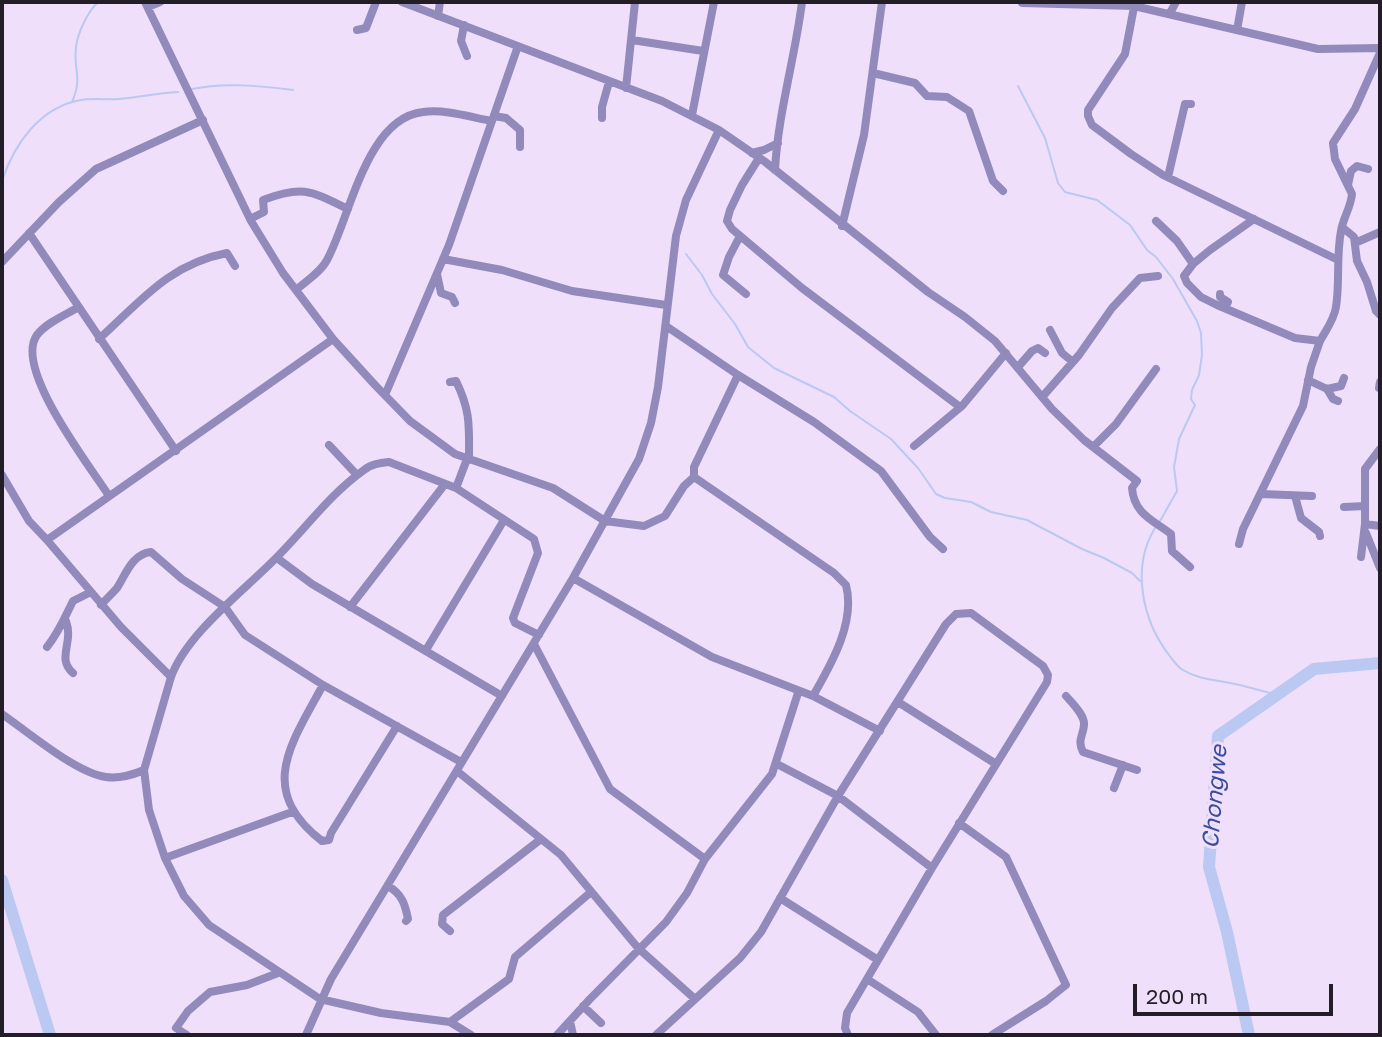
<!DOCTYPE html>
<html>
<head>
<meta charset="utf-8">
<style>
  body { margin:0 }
  #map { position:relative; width:1382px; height:1037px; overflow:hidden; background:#efdffb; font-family:"Golos Text",sans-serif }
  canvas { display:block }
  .frame { position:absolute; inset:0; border:4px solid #221d26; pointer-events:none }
  .scale { position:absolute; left:1133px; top:984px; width:200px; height:32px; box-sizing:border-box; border:4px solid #221d26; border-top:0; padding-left:9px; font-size:21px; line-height:24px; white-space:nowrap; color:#221d26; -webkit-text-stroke:5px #efdffb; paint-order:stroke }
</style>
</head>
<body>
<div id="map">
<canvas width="1382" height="1037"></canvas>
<div class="frame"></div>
<div class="scale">200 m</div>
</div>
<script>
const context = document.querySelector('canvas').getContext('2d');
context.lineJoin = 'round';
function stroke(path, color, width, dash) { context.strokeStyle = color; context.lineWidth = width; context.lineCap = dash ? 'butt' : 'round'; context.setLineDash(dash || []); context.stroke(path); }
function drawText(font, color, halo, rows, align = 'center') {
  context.font = font + ' "Golos Text",sans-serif'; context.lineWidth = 6; context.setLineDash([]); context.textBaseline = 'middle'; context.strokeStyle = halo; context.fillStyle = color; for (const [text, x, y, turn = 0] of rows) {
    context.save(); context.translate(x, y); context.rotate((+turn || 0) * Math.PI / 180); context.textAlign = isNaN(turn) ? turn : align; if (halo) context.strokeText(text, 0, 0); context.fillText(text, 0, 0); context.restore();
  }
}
stroke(new Path2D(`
  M1018,86L1045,138L1058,183L1065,192L1097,200L1130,225L1147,250L1156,257L1173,279L1197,321L1201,333L1202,355L1199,375L1192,390L1191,399L1195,405L1179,439L1174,467L1177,491L1160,521
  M192,89C224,82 261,86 293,90
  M72,102C83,77 73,70 76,47C78,32 87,13 98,2
  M2,181C14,144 40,107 81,100C94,98 106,100 119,99C139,97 158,93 178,92
  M686,254L702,275L712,294L735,324L748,347L774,368L834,397L850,411L891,439L918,468L936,494L945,498L971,502L991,512L1027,520L1082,549L1104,558L1132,573L1140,581
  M1155,528C1131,567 1142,620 1169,655C1173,660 1177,667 1183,670C1199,680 1217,680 1235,684C1249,687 1263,691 1277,695`), '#bac8f2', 2);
stroke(new Path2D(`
  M2,880L50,1035
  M1249,1035L1227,932L1209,867L1218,736L1314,669L1380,663`), '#bac8f2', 12);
stroke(new Path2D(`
  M145,2L251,221L283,273L333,339L375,385L410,421L455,454L553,488L605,521L644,526L665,516L684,486L694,477
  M402,2L662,101L719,130L764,161L928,292L965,317L995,341L1052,409L1084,440L1137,481L1132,488C1134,514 1153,520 1171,534L1172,551L1190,567
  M1135,2L1125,54L1088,110V116L1092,125L1131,154L1163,175L1336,259
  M1022,3L1134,6L1318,49L1380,48
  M148,7L160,2
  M1170,13L1176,2
  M438,16L440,2
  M464,25L461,41L467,56
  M357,30L366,28L376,2
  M1237,30L1242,2
  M632,40L703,51
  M873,73L915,83L927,96L947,97L969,111L993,181L1003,191
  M626,88L635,2
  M692,115L714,2
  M494,116L506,118L520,130V147
  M602,118V107L609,82
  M752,153L764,150L778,143
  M759,158L742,185L730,210L727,221L732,229L802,288L960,407
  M775,170C778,113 795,58 802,2
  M1168,177L1185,104H1191
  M1348,185L1351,171L1357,166L1368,169
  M250,219L264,212L263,200C303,185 311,191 348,209
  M1254,219L1210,250L1193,264L1184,276L1187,283L1201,297L1217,305L1295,338L1320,341C1326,330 1334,320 1336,307C1340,282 1336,257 1341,231C1343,218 1351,207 1352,194L1335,159L1333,143L1355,109L1380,53
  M1156,221L1177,241L1193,264
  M842,226L864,135L882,2
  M1342,227L1354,237L1357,261L1367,282L1376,311L1380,315
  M29,233L176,451
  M740,236L729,257L723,275L746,294
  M1355,243L1380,232
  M443,259L502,270L572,291L666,305
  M2,262L59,202L96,169L203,120
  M437,274L441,293L452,297L455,303
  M296,290C306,281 321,272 327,260C350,218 366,118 423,112C445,109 470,117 492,121
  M1220,294V297L1228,302L1225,308
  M77,308C65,315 46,323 37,335C13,368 90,466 109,496
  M666,326L738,375L814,422L881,471L930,537L943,549
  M1050,330L1062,353L1073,362
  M99,339C140,302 169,264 227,253L235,266
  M1018,367L1032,351L1038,348L1045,353
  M738,375L694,467V477L834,573L846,585C856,623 830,666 813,696L880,731
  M1308,380L1327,389L1341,386L1344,378
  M450,382L456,381C471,412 469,426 469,460
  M1379,388L1380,382
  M1327,389L1333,399L1338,401
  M385,395L449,245L518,46
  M1043,396L1079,355L1112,308L1140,278L1158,276
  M329,445L357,475
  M914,446L962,406L1006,353
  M1094,446L1116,424L1156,369
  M2,475L29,521L47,540L333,339
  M456,488L467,459
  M1261,494L1312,496
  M1295,496L1301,518L1319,532L1320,536
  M1344,507L1365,506
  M1365,524L1380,526
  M1366,533L1380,568
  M47,540L121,627L171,677
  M1239,544L1243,529L1303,406L1311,367L1320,341
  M1361,557L1365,524V469L1380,449
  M277,558L312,584L502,696
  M573,578L712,657L813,696
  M101,605C106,599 112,594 117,588C126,574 132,554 151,552L182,579L225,607L245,635L323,685L461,762
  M350,607L445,484
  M66,621C74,643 56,658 73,673
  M534,644L610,789L705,859
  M47,647C59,632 65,617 73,601L91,592
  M426,650L504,520
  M323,685C291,744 256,790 322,841L329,840L331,833L397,726
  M1066,696C1072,703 1085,715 1084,725C1083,737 1077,740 1083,752L1137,770
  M898,702L996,764
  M2,714C28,732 76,773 106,777C120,779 132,775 144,770
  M777,764L838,796L932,868
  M457,771L561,855L638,948L695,999
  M1114,788L1123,765
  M959,823L1006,857L1066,985L1046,1001L992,1035
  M165,858L292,812
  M388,886C402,894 405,904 408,919L406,921
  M780,898L878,960
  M450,931L442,924L443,915L541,839
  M867,979L918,1012L936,1035
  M583,1006L601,1023
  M570,1021L573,1035
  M450,1022L509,979L515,957L591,892
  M187,1035L176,1028L188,1011L210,992L247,985L278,973
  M306,1035L331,979L573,578L639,459L651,423L658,387L676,236L686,200L719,130
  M471,1035L450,1022L381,1013L320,999L209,925L184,896L165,858L149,810L144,770L171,677C187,633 244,591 277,557C306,528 330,494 364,470C371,464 380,463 389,462L456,488L534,539L538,553L513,618L515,623L539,635
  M557,1035L590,999L666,922L687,893L705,859L772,774L798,693
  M656,1035L740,958L761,932L838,796L946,624L956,614L971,613L1043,666L1048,675L1047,682L932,868L847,1013L845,1028L848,1035`), '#918abb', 8);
drawText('italic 23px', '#3b4d9d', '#efdffb', [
  ["Chongwe",1215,797,-85]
]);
</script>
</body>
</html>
